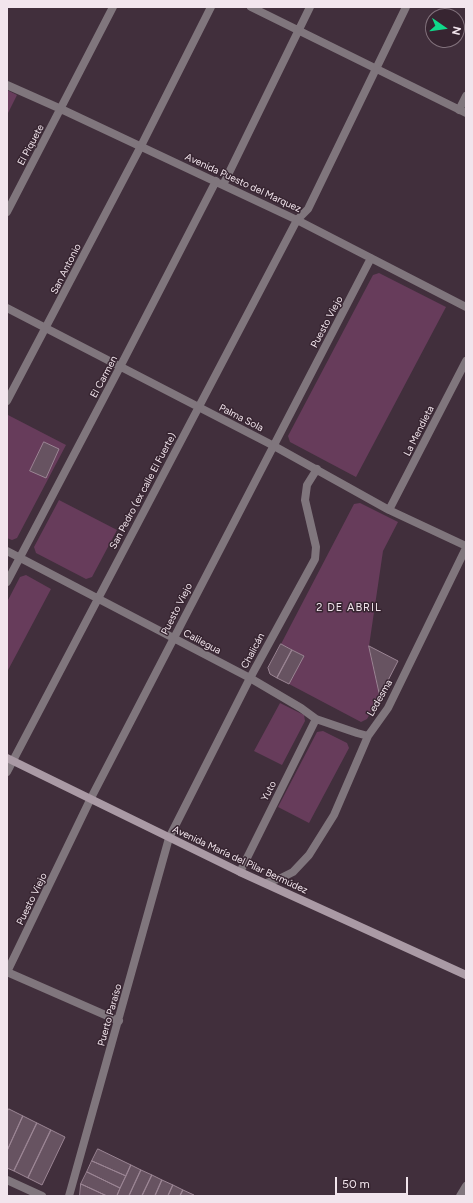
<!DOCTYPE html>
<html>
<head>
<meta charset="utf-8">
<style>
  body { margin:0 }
  #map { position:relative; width:473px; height:1203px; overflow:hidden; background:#412f3c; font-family:Figtree,sans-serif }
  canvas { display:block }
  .frame { position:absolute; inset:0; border:8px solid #f2e5ed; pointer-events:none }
  .north { position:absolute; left:425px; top:8px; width:40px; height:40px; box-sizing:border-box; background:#372531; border:1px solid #82727c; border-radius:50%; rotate:103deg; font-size:11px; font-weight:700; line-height:16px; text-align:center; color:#f2e5ed }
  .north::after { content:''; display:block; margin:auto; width:14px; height:18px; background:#10d98a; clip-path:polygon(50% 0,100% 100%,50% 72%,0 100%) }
  .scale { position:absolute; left:335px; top:1177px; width:73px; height:18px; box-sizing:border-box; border:2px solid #f2e5ed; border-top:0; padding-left:5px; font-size:12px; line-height:14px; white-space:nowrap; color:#f2e5ed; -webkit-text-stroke:3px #372531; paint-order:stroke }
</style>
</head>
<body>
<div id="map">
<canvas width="473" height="1203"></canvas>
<div class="frame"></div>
<div class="north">N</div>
<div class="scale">50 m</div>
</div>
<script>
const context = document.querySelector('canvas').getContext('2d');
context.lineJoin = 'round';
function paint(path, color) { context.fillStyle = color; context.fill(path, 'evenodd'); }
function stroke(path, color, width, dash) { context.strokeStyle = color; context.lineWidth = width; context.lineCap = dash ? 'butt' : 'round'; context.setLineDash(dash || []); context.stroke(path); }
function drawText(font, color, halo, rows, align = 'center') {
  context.font = font + ' Figtree,sans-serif'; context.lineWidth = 3; context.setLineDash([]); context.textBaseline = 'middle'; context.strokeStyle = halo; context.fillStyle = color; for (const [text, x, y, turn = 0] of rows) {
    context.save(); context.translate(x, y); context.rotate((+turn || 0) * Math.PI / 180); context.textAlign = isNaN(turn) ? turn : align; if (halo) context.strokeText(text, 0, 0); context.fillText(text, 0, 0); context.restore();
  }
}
paint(new Path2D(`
  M7,90L17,95L7,115Z
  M379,273L446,307L356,477L290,442L288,436L373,275Z
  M8,415L66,445L17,538L12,540L7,538V417Z
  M59,500L117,530L92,577L86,579L36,553L34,547Z
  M360,503L398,522L383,551L369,646L380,696L367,719L361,722L289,684L304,656L281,644L354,504Z
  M26,575L51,589L7,672V602L20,577Z
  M280,703L304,715L305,721L282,765L254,751Z
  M323,731L347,743L349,748L309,823L278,807L317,732Z`), '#673c5b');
const building = new Path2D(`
  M44,442L59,449L46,478L30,471Z
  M281,644L292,650L277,678L270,674L268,668Z
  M369,646L398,661L380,696Z
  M292,650L304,656L289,684L277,678Z
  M9,1109L23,1116L7,1151V1112Z
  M23,1116L37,1123L14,1171L7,1168V1151Z
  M37,1123L51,1130L28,1178L14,1171Z
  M51,1130L65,1137L42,1185L28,1178Z
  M98,1149L131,1165L126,1176L92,1161Z
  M92,1161L126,1176L120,1188L87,1172Z
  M131,1165L141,1170L129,1196H117Z
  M141,1170L152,1175L142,1196H129Z
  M87,1172L120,1188L117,1196H107L81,1184Z
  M152,1175L162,1180L155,1196H142Z
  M162,1180L173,1185L168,1196H155Z
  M81,1184L107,1196H80Z
  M173,1185L183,1190L180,1196H168Z
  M183,1190L194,1195L193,1196H180Z`);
paint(building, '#675361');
stroke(building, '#9b8594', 1);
stroke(new Path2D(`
  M251,7L466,113
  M7,85L61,109L297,220L466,307
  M459,110L466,96
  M223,185L310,7
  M7,212L113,7
  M7,308L274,446L389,510L466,546
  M7,401L141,146L211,7
  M389,510L466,361
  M7,551L250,678L301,708L316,719L357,733L368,736
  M7,582L120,367L216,181
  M7,772L297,220L308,209L406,7
  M240,872L316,719
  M266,883L281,878L293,872L309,855L334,815L368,736L388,708L466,548
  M7,972L91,798L371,258
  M7,972L119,1021
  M7,1180L42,1196
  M69,1196L169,838L250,678L315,559L316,547L305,500L307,485L317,469
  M460,1196L466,1186`), '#80767d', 8);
stroke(new Path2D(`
  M7,758L240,872L466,975`), '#aa9aa5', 8);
drawText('10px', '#f2e5ed', '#372531', [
  ["El Piquete",31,145,-62],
  ["Avenida Puesto del Marquez",243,183,25],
  ["San Antonio",66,269,-63],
  ["Puesto Viejo",327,322,-62],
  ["El Carmen",104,377,-62],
  ["Palma Sola",241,418,27],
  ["La Mendieta",419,431,-63],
  ["San Pedro (ex calle El Fuerte)",143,491,-62],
  ["Puesto Viejo",177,609,-63],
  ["Calilegua",202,642,28],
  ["Chalicán",253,651,-62],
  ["Ledesma",380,698,-60],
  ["Yuto",269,791,-63],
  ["Avenida María del Pilar Bermúdez",240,860,25],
  ["Puesto Viejo",32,899,-64],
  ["Puerto Paraíso",110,1015,-74]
]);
context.letterSpacing = '1px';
drawText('11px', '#f2e5ed', '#372531', [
  ["2 DE ABRIL",349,608]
]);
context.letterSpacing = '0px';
</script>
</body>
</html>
